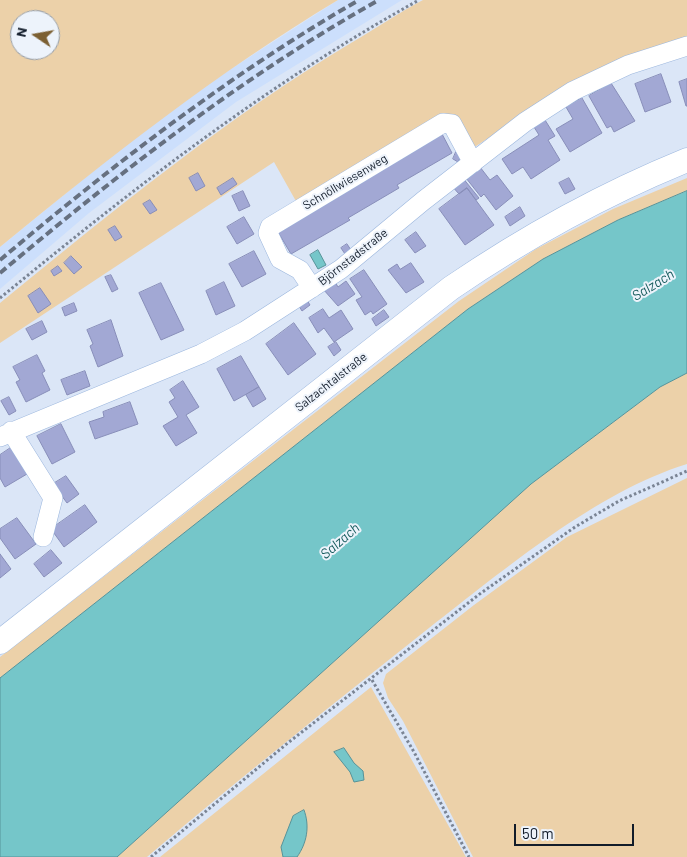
<!DOCTYPE html>
<html>
<head>
<meta charset="utf-8">
<style>
  body { margin:0 }
  #map { position:relative; width:687px; height:857px; overflow:hidden; background:#dbe6f7; font-family:Barlow,sans-serif }
  canvas { display:block }
  .north { position:absolute; left:10px; top:10px; width:50px; height:50px; box-sizing:border-box; background:#edf3fb; border:1px solid #959da7; border-radius:50%; rotate:282deg; font-size:14px; font-weight:700; line-height:20px; text-align:center; color:#121c2a }
  .north::after { content:''; display:block; margin:auto; width:18px; height:22px; background:#7c6033; clip-path:polygon(50% 0,100% 100%,50% 72%,0 100%) }
  .scale { position:absolute; left:514px; top:824px; width:120px; height:22px; box-sizing:border-box; border:2px solid #121c2a; border-top:0; padding-left:6px; font-size:15px; line-height:18px; white-space:nowrap; color:#121c2a; -webkit-text-stroke:4px #edf3fb; paint-order:stroke }
</style>
</head>
<body>
<div id="map">
<canvas width="687" height="857"></canvas>
<div class="north">N</div>
<div class="scale">50 m</div>
</div>
<script>
const context = document.querySelector('canvas').getContext('2d');
context.lineJoin = 'round';
function paint(path, color) { context.fillStyle = color; context.fill(path, 'evenodd'); }
function stroke(path, color, width, dash) { context.strokeStyle = color; context.lineWidth = width; context.lineCap = dash ? 'butt' : 'round'; context.setLineDash(dash || []); context.stroke(path); }
function drawText(font, color, halo, rows, align = 'center') {
  context.font = font + ' Barlow,sans-serif'; context.lineWidth = 4; context.setLineDash([]); context.textBaseline = 'middle'; context.strokeStyle = halo; context.fillStyle = color; for (const [text, x, y, turn = 0] of rows) {
    context.save(); context.translate(x, y); context.rotate((+turn || 0) * Math.PI / 180); context.textAlign = isNaN(turn) ? turn : align; if (halo) context.strokeText(text, 0, 0); context.fillText(text, 0, 0); context.restore();
  }
}
paint(new Path2D(`
  M338,0H402L236,102L89,213L0,289V247L140,133L217,78Z`), '#ccdffc');
paint(new Path2D(`
  M0,0H338C216,73 110,157 0,247ZM20,20H50V50H20Z
  M423,0H687V40L561,91L473,148L451,114L297,203L274,162L0,343V303C113,211 226,118 351,43C375,29 398,13 423,0Z
  M687,178V191L618,220L543,259L468,309L0,678V657L459,301L536,249L613,209Z
  M687,373V464C596,492 504,570 429,628C334,703 239,779 147,857H117L531,484L660,387Z
  M687,478V857H473L403,721L388,698L383,683L386,674L474,605L567,537Z
  M371,687L466,857H160Z`), '#ecd1a9');
const water = new Path2D(`
  M687,191V373L660,387L531,484L117,857H0V678L468,309L543,259L618,220Z
  M318,250L326,265L318,269L310,255Z
  M344,748L354,763L363,771L364,780L354,782L350,772L334,752Z
  M304,810C310,826 307,843 297,857H283L281,847L293,816Z`);
paint(water, '#75c6c9');
stroke(water, '#579399', 1);
const building = new Path2D(`
  M661,74L671,102L645,112L635,84Z
  M687,79V106H686L679,82Z
  M611,83L635,121L614,132L611,126L607,128L589,96Z
  M582,98L602,133L570,152L556,129L573,119L566,107Z
  M545,120L555,136L548,140L560,160L531,179L523,167L512,174L502,159L539,135L534,127Z
  M441,132L452,153L397,185L399,188L348,218L350,220L291,254L278,232Z
  M456,152L462,154L458,162L453,159Z
  M480,167L490,180L497,175L513,196L496,210L484,194L481,197L466,178Z
  M198,173L205,186L196,191L189,178Z
  M462,177L479,198L476,200L467,188L459,194L451,185Z
  M233,178L237,184L221,195L217,188Z
  M569,178L575,189L565,194L559,183Z
  M467,188L494,225L465,245L439,209Z
  M243,191L250,206L239,211L232,196Z
  M150,200L157,210L150,214L143,204Z
  M520,207L525,216L510,226L505,217Z
  M244,217L254,234L237,244L227,227Z
  M115,226L122,237L115,241L108,230Z
  M416,232L426,246L415,253L405,240Z
  M347,244L351,250L345,254L341,248Z
  M254,251L266,274L242,287L229,264Z
  M71,256L82,267L74,274L64,263Z
  M411,263L424,282L406,293L388,270L397,264L400,269Z
  M58,266L62,271L54,276L51,271Z
  M364,270L387,304L373,314L371,311L365,315L356,300L362,297L350,279Z
  M111,275L118,289L112,292L105,277Z
  M334,280L338,287L346,281L355,294L338,306L323,289Z
  M224,282L235,306L216,315L206,291Z
  M161,283L184,330L161,340L139,293Z
  M40,288L51,304L38,313L28,296Z
  M305,297L310,305L302,311L297,303Z
  M74,303L77,311L65,316L62,308Z
  M323,309L329,318L341,310L353,329L334,342L324,328L318,333L309,318Z
  M384,310L389,317L376,326L372,319Z
  M111,320L123,356L98,367L90,346L93,344L87,330Z
  M42,321L47,332L32,340L26,329Z
  M294,323L316,354L288,375L266,344Z
  M336,342L341,350L334,356L328,347Z
  M37,355L45,371L42,373L50,390L26,402L16,382L20,380L13,367Z
  M241,356L259,387L234,401L217,369Z
  M85,371L90,386L67,395L61,380Z
  M183,381L199,407L186,415L197,433L176,446L163,426L178,417L169,402L175,398L170,390Z
  M259,387L266,399L253,407L246,395Z
  M9,397L16,411L9,415L1,401Z
  M130,402L138,424L95,439L89,422L104,417L103,412Z
  M61,424L75,452L52,464L37,436Z
  M12,447L27,474L5,487L0,478V455Z
  M66,476L79,494L67,503L53,484Z
  M85,505L97,522L64,547L51,529Z
  M17,518L36,544L15,559L0,538V529Z
  M51,550L62,563L44,577L34,564Z
  M0,554L11,569L0,578Z`);
paint(building, '#a2a8d4');
stroke(building, '#888eb9', 1);
const minor = new Path2D(`
  M312,288L300,270L280,259L268,233L270,227L443,123L452,124L473,163
  M11,431L53,498L43,537
  M0,437L201,354L245,331L341,269L423,201L525,122L573,91L628,65L687,46`);
const major = new Path2D(`
  M0,642L451,288C527,236 601,195 687,160`);
stroke(minor, '#9bb6dd', 20);
stroke(major, '#9bb6dd', 25);
stroke(new Path2D(`
  M0,298C134,188 267,84 419,0
  M372,680L414,752L469,857
  M151,857L289,742L481,593L575,527L619,501L687,471`), '#7a8494', 3, [2.5, 2.5]);
stroke(minor, '#fff', 19);
stroke(major, '#fff', 24);
stroke(new Path2D(`
  M0,260C113,165 230,74 359,0
  M0,273C119,173 243,76 379,0`), '#667080', 4, [8, 4]);
drawText('12px', '#121c2a', '#edf3fb', [
  ["Schnöllwiesenweg",345,182,-31],
  ["Björnstadstraße",353,257,-38],
  ["Salzachtalstraße",331,382,-38]
]);
drawText('italic 14px', '#175c5e', '#edf3fb', [
  ["Salzach",653,285,-32],
  ["Salzach",340,541,-41]
]);
</script>
</body>
</html>
